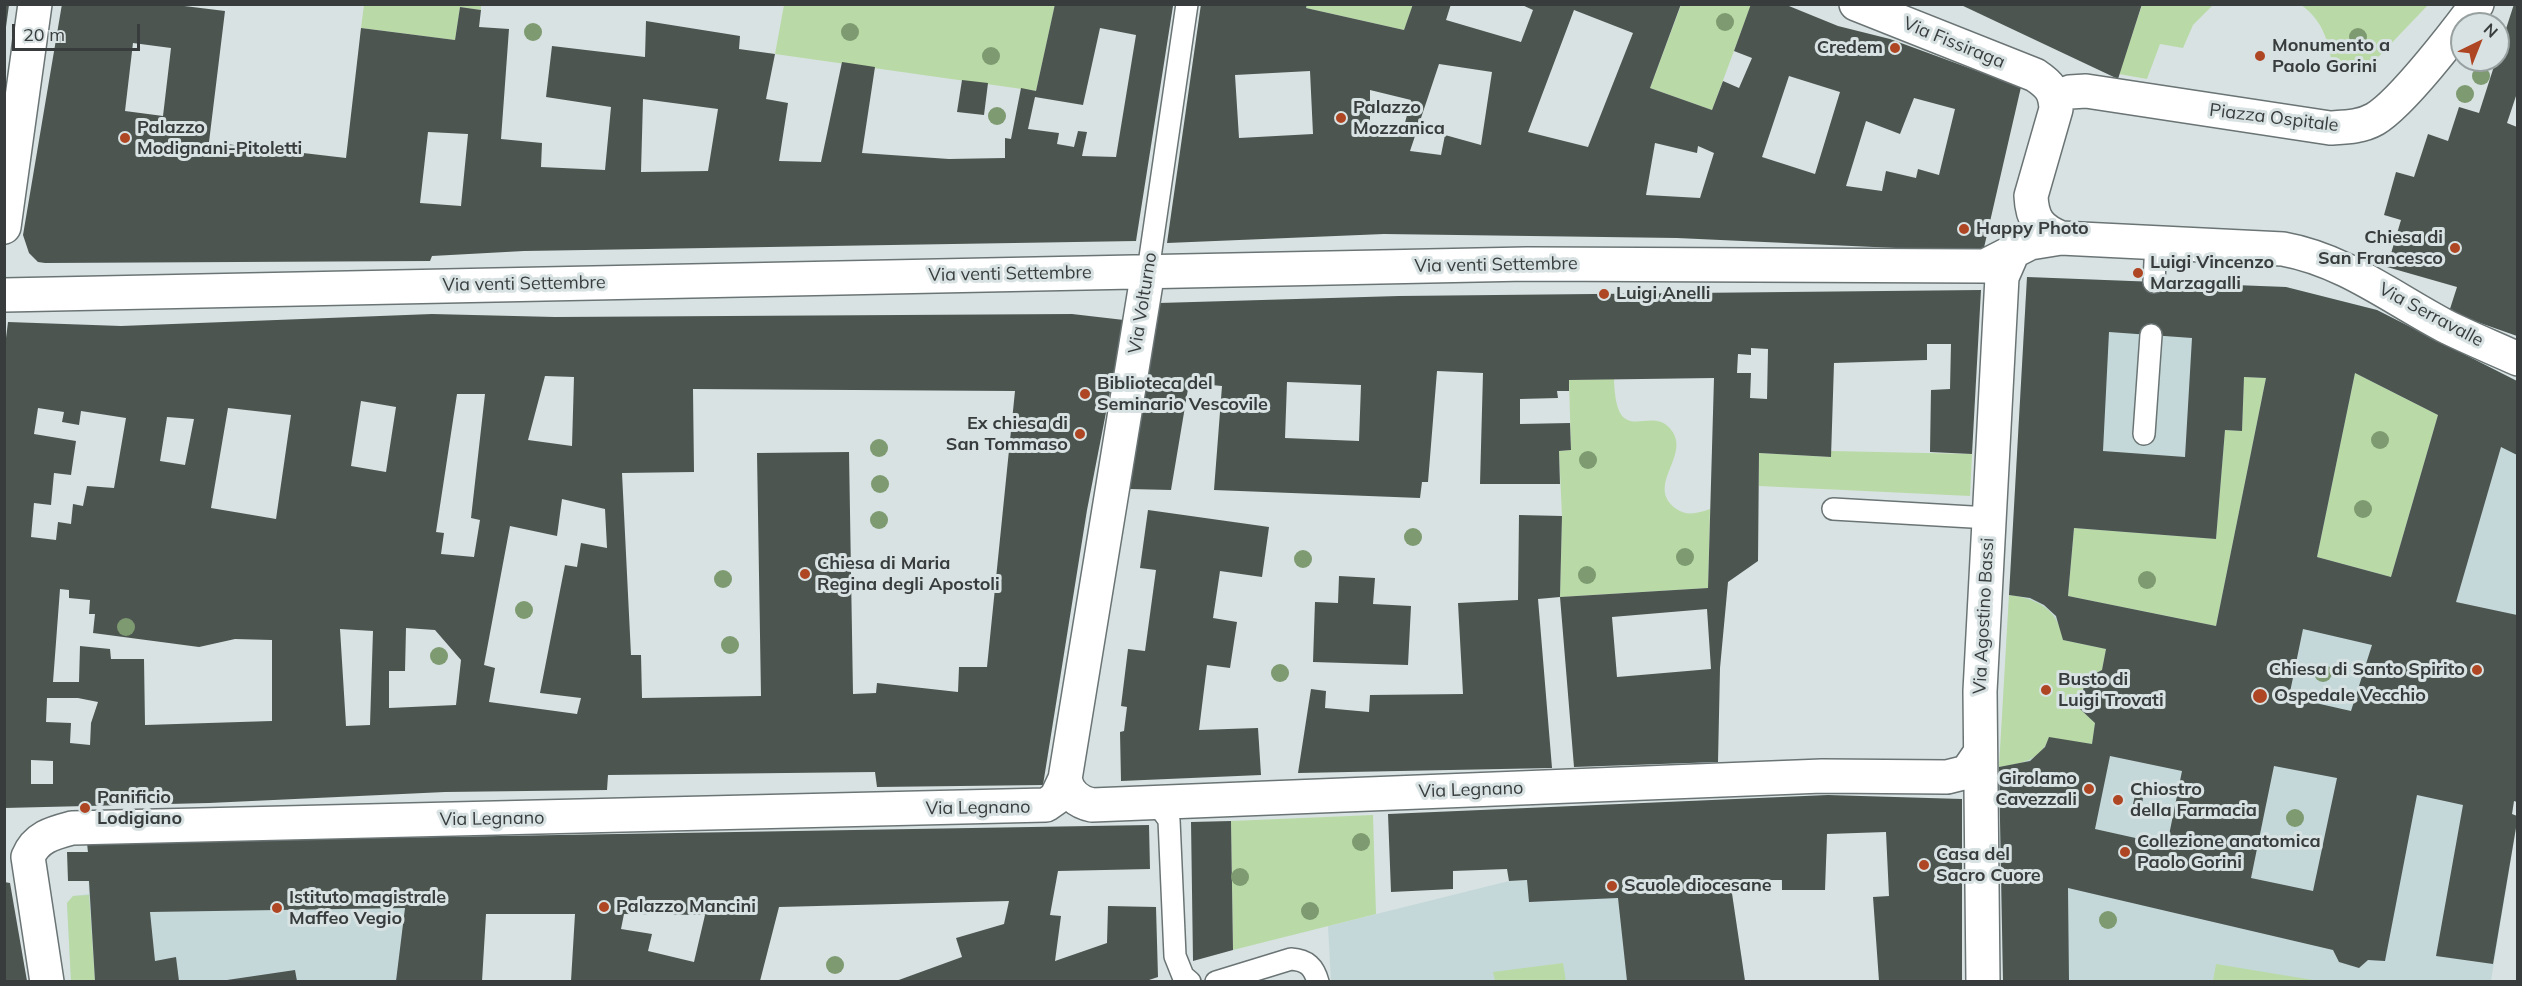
<!DOCTYPE html>
<html>
<head>
<meta charset="utf-8">
<style>
  body { margin:0 }
  #map { position:relative; width:2522px; height:986px; overflow:hidden; background:#d8e2e2; font-family:Mulish,sans-serif }
  canvas { display:block }
  .frame { position:absolute; inset:0; border:6px solid #383c3c; pointer-events:none }
  .north { position:absolute; left:2450px; top:12px; width:60px; height:60px; box-sizing:border-box; background:#d8e2e2; border:2px solid #98a0a0; border-radius:50%; rotate:43deg; font-size:16px; font-weight:700; line-height:24px; text-align:center; color:#383c3c }
  .north::after { content:''; display:block; margin:auto; width:21px; height:27px; background:#ae4624; clip-path:polygon(50% 0,100% 100%,50% 72%,0 100%) }
  .scale { position:absolute; left:12px; top:24px; width:128px; height:27px; box-sizing:border-box; border:3px solid #383c3c; border-top:0; padding-left:8px; font-size:18px; line-height:21px; white-space:nowrap; color:#383c3c; -webkit-text-stroke:4px #d8e2e2; paint-order:stroke }
</style>
</head>
<body>
<div id="map">
<canvas width="2522" height="986"></canvas>
<div class="frame"></div>
<div class="north">N</div>
<div class="scale">20 m</div>
</div>
<script>
const context = document.querySelector('canvas').getContext('2d');
context.lineJoin = 'round';
function paint(path, color) { context.fillStyle = color; context.fill(path, 'evenodd'); }
function stroke(path, color, width, dash) { context.strokeStyle = color; context.lineWidth = width; context.lineCap = dash ? 'butt' : 'round'; context.setLineDash(dash || []); context.stroke(path); }
function drawText(font, color, halo, rows, align = 'center') {
  context.font = font + ' Mulish,sans-serif'; context.lineWidth = 6; context.setLineDash([]); context.textBaseline = 'middle'; context.strokeStyle = halo; context.fillStyle = color; for (const [text, x, y, turn = 0] of rows) {
    context.save(); context.translate(x, y); context.rotate((+turn || 0) * Math.PI / 180); context.textAlign = isNaN(turn) ? turn : align; if (halo) context.strokeText(text, 0, 0); context.fillText(text, 0, 0); context.restore();
  }
}
paint(new Path2D(`
  M2027,277L2286,287L2377,310L2517,381L2518,802L2514,801L2512,814L2517,816V822L2491,981L2003,982L1999,776Z
  M1828,795L1825,890H1782L1781,880L1730,881L1745,981H1331L1328,926L1509,881L1526,880L1522,809Z
  M489,836L482,981H71L67,903L73,896L89,894L87,843Z`), '#c4d8d9');
paint(new Path2D(`
  M1307,4L1413,5L1404,30L1306,8Z
  M364,5H481V10L460,7L455,40L361,28Z
  M784,5H1055L1036,91L775,54Z
  M1681,5H1751L1712,110L1650,88Z
  M2142,5H2213L2193,25L2183,48L2160,44L2147,79L2119,74Z
  M2301,5H2428L2361,75L2333,72C2330,45 2324,21 2301,5Z
  M2355,373L2438,415L2391,577L2317,557Z
  M2244,377L2266,378L2216,626L2068,596L2074,528L2216,539L2225,430L2242,431Z
  M1614,379C1616,453 1651,401 1672,431C1690,456 1646,485 1675,508C1687,517 1698,513 1710,509L1708,588L1560,597L1562,516L1559,451L1571,450L1569,380Z
  M1831,451L1972,454L1970,496L1759,486V453L1830,457Z
  M2009,595C2038,599 2058,609 2063,640L2106,649L2102,670L2085,679L2080,709L2095,723L2092,744L2049,738C2040,761 2022,763 1999,767Z
  M1373,815L1376,914L1233,950L1231,821Z
  M89,895L95,981H71L67,903L73,896Z
  M1563,963L1566,981H1495L1493,972Z
  M2216,964L2319,981H2213Z`), '#b9daa7');
paint(new Path2D(`
  M62,4H168L225,11L209,142L346,158L361,28L455,40L460,7L481,10L479,27L509,29L501,139L542,143L541,167L605,170L611,107L546,97L552,46L645,57L646,21L740,36L739,49L775,54L766,99L788,103L779,161L821,162L842,62L875,67L862,153L949,159L1005,158V138L1011,139L1021,88L1036,91L1055,4L1173,6L1136,241L524,251L432,256L430,261L45,263L38,262L29,253L23,235ZM1100,28L1136,35L1116,157L1082,156L1087,132L1078,131L1074,147L1057,144L1059,133L1028,129L1035,97L1083,105ZM133,43L171,48L163,116L125,111ZM643,99L718,109L708,171L641,172ZM428,132L468,134L461,206L420,203Z
  M1201,4H1307L1306,8L1404,30L1413,4H1451L1446,20L1521,42L1533,10L1520,4H1681L1650,88L1712,110L1723,81L1739,88L1752,58L1734,51L1751,4H1784L1838,26L1890,39L2021,87L1983,252L1677,238L1384,234L1167,243ZM1574,10L1633,33L1588,147L1528,132ZM1439,64L1492,72L1481,145L1445,135L1441,155L1410,151ZM1310,71L1313,134L1239,138L1235,75ZM1789,76L1840,92L1815,174L1762,157ZM1370,90L1411,100L1402,134L1370,132ZM1914,98L1955,109L1939,175L1918,169L1916,178L1886,171L1882,191L1846,186L1866,121L1900,134ZM1655,143L1697,153L1698,146L1714,153L1700,198L1646,195Z
  M1959,4H2142L2118,79Z
  M2514,4H2517V93L2507,123L2517,127V336L2449,312L2457,287L2387,267L2401,220L2384,215L2396,172L2414,177L2428,134L2448,141L2459,107L2479,113Z
  M4,5H9L6,27H4Z
  M962,80L988,83L984,115L957,112Z
  M2027,277L2286,287L2377,310L2517,381V455L2501,447L2456,602L2517,615V802L2514,801L2512,814L2517,816V822L2493,964L2436,956L2463,805L2417,795L2385,961L2368,960L2359,968L2339,962L2333,950L2068,888L2069,981H2003L1999,767L2030,761L2045,747L2049,737L2092,744L2095,723L2080,709L2085,679L2102,670L2106,649L2063,640L2056,616L2044,605L2030,598L2009,595ZM2109,332L2192,338L2185,457L2103,451ZM2355,373L2438,415L2391,577L2317,557ZM2244,377L2266,378L2216,626L2068,596L2074,528L2216,539L2225,430L2242,431ZM2303,629L2372,645L2351,711L2289,697ZM2110,756L2182,771L2167,845L2095,829ZM2274,766L2337,778L2313,891L2251,878Z
  M1981,290L1972,454L1930,452L1931,390L1950,389L1951,344H1927V360L1834,363L1831,457L1759,453L1758,561L1728,582L1720,668L1718,762L1574,767L1560,597L1708,588L1714,378L1569,380V391H1557L1558,398L1520,399V424L1570,423L1571,450L1559,451L1560,484H1480L1483,373L1437,371L1428,482H1422L1420,498L1214,490L1222,386L1189,383L1171,490L1129,489L1159,303L1399,296ZM1751,348L1768,349L1767,399L1750,398L1751,373H1737L1738,354L1751,355ZM1287,382L1361,385L1359,441L1285,438ZM1707,609L1711,669L1617,677L1612,617Z
  M432,314L555,317L1072,314L1124,320L1087,510L1043,785L877,787L875,772L608,775L607,790L445,792L209,803L4,808V354L8,322L121,326ZM545,376L574,377L572,446L528,440ZM693,389L1015,391L987,667H959L958,692L877,683L876,693L853,694L849,452L757,453L761,696L642,698L641,655H631L622,473L694,472ZM457,394H485L471,518L480,520L474,557L441,554L444,533L436,532ZM361,401L396,407L386,472L351,466ZM38,408L64,412L62,422L79,425L81,411L126,418L114,488L87,486L83,506L73,504L71,524L58,522L56,540L31,537L34,503L51,505L54,473L71,475L76,441L34,434ZM228,408L291,415L276,519L211,508ZM167,417L194,419L185,465L160,461ZM562,499L605,509L607,548L581,543L577,567L565,565L540,693L581,698L577,714L489,702L495,668L484,665L510,526L557,536ZM60,589L69,590V598L90,600L89,614H95L93,633L199,647L235,639L272,640V721L145,725L144,659H111L110,649L80,646L79,682H53ZM406,628L435,630L461,660L456,705L389,708V671H405ZM340,629L373,631L370,725L346,726ZM47,698H78L98,702L91,723L90,745L70,743L71,723L46,722ZM31,760L53,761V784H31Z
  M1148,510L1269,527L1262,577L1220,571L1213,618L1237,622L1230,668L1207,665L1199,730L1258,728L1261,775L1121,781L1120,732L1124,731L1127,707L1121,706L1128,649L1145,651L1156,570L1140,568Z
  M1519,515L1562,516L1560,597L1538,599L1552,768L1298,773L1311,689L1326,691L1325,708L1369,712L1370,695L1463,694L1458,603L1518,600Z
  M1339,576L1375,578L1373,604L1411,606L1408,665L1313,662L1315,602L1338,603Z
  M1828,795L1962,799V981H1879L1873,897L1889,896L1886,832L1827,834L1825,890H1782V880H1730L1745,981H1627L1618,898L1529,902L1527,880L1509,881L1507,869L1453,871V889L1391,892L1388,814Z
  M2135,795L2143,797L2142,806L2133,804Z
  M1231,821L1233,950L1193,961L1191,822Z
  M1149,825L1150,869L1058,871L1050,915L1061,916L1055,961L1107,943L1108,906L1156,907L1158,977L1146,981H896L962,957L956,938L1004,924L1009,901L779,907L760,981H571L575,914H486L482,981H396L405,908L150,912L155,961L176,957L179,981H95L89,881H68L67,852H88L87,843ZM624,914L705,915L694,962L648,951L652,934L621,929Z
  M4,882L10,883L27,981H4Z
  M295,970L297,981H227V980Z`), '#4d5551');
const lane = new Path2D(`
  M1148,271L1187,4
  M2154,282L2156,242
  M2144,434L2151,335
  M1833,509L1989,518
  M1147,803L1161,809L1169,820L1175,956L1183,976L1190,982
  M1216,982L1291,959C1307,960 1314,967 1318,982`);
const street = new Path2D(`
  M1856,4L2035,75C2050,85 2055,91 2056,109L2031,196C2032,219 2039,229 2061,238
  M2056,97L2070,92L2086,91L2330,128C2346,127 2361,127 2375,119C2402,103 2457,31 2477,4
  M4,227L35,4
  M4,295L1527,264L1985,266L2030,243L2061,238L2283,249C2344,260 2392,298 2445,326C2469,338 2494,348 2518,359
  M1065,779C1068,794 1078,802 1092,805L1822,776L1947,777L1967,772L1980,753
  M47,982L28,857C36,837 53,833 72,828L1046,805L1056,798L1065,779L1148,271
  M1983,982L1980,691L2002,277L2012,254`);
stroke(lane, '#6b7474', 24);
stroke(street, '#6b7474', 36);
stroke(lane, '#fff', 21);
stroke(street, '#fff', 33);
context.fillStyle = '#7d9a70';
for (const [x, y] of [
  [1725,22],
  [533,32],
  [850,32],
  [2358,37],
  [991,56],
  [2481,76],
  [2465,94],
  [997,116],
  [2380,440],
  [879,448],
  [1588,460],
  [880,484],
  [2363,509],
  [879,520],
  [1413,537],
  [1685,557],
  [1303,559],
  [1587,575],
  [723,579],
  [2147,580],
  [524,610],
  [126,627],
  [730,645],
  [439,656],
  [1280,673],
  [2323,673],
  [2295,818],
  [1361,842],
  [1240,877],
  [1310,911],
  [2108,920],
  [835,965]
]) { context.beginPath(); context.arc(x, y, 9, 0, 2 * Math.PI); context.fill(); }
for (const [x, y, r, color] of [
  [1895,48,6,"#ae4624"],
  [2260,56,6,"#ae4624"],
  [1341,118,6,"#ae4624"],
  [125,138,6,"#ae4624"],
  [1964,229,6,"#ae4624"],
  [2455,248,6,"#ae4624"],
  [2138,273,6,"#ae4624"],
  [1604,294,6,"#ae4624"],
  [1085,394,6,"#ae4624"],
  [1080,434,6,"#ae4624"],
  [805,574,6,"#ae4624"],
  [2477,670,6,"#ae4624"],
  [2046,690,6,"#ae4624"],
  [2260,696,8,"#ae4624"],
  [2089,789,6,"#ae4624"],
  [2118,800,6,"#ae4624"],
  [85,808,6,"#ae4624"],
  [2125,852,6,"#ae4624"],
  [1924,865,6,"#ae4624"],
  [1612,886,6,"#ae4624"],
  [604,907,6,"#ae4624"],
  [277,908,6,"#ae4624"]
]) { const dot = new Path2D(); dot.arc(x, y, r, 0, 2 * Math.PI); context.fillStyle = color; context.fill(dot); stroke(dot, '#d8e2e2', 2); }
drawText('18px', '#383c3c', '#d8e2e2', [
  ["Via Fissiraga",1954,43,22],
  ["Piazza Ospitale",2274,118,7],
  ["Via venti Settembre",1496,265,-1],
  ["Via venti Settembre",1010,274,-1],
  ["Via venti Settembre",524,284,-1],
  ["Via Volturno",1143,303,-81],
  ["Via Serravalle",2431,315,28],
  ["Via Agostino Bassi",1984,616,-87],
  ["Via Legnano",1471,790,-2],
  ["Via Legnano",978,808,-1],
  ["Via Legnano",492,819,-1]
]);
drawText('bold 18px', '#383c3c', '#d8e2e2', [
  ["Monumento a",2272,46],
  ["Paolo Gorini",2272,67],
  ["Credem",1883,48,"right"],
  ["Palazzo",1353,108],
  ["Mozzanica",1353,129],
  ["Palazzo",137,128],
  ["Modignani-Pitoletti",137,149],
  ["Happy Photo",1976,229],
  ["Chiesa di",2443,238,"right"],
  ["San Francesco",2443,259,"right"],
  ["Luigi Vincenzo",2150,263],
  ["Marzagalli",2150,284],
  ["Luigi Anelli",1616,294],
  ["Biblioteca del",1097,384],
  ["Seminario Vescovile",1097,405],
  ["Ex chiesa di",1068,424,"right"],
  ["San Tommaso",1068,445,"right"],
  ["Chiesa di Maria",817,564],
  ["Regina degli Apostoli",817,585],
  ["Chiesa di Santo Spirito",2465,670,"right"],
  ["Busto di",2058,680],
  ["Luigi Trovati",2058,701],
  ["Ospedale Vecchio",2274,696],
  ["Girolamo",2077,779,"right"],
  ["Cavezzali",2077,800,"right"],
  ["Chiostro",2130,790],
  ["della Farmacia",2130,811],
  ["Panificio",97,798],
  ["Lodigiano",97,819],
  ["Collezione anatomica",2137,842],
  ["Paolo Gorini",2137,863],
  ["Casa del",1936,855],
  ["Sacro Cuore",1936,876],
  ["Scuole diocesane",1624,886],
  ["Istituto magistrale",289,898],
  ["Maffeo Vegio",289,919],
  ["Palazzo Mancini",616,907]
], 'left');
</script>
</body>
</html>
